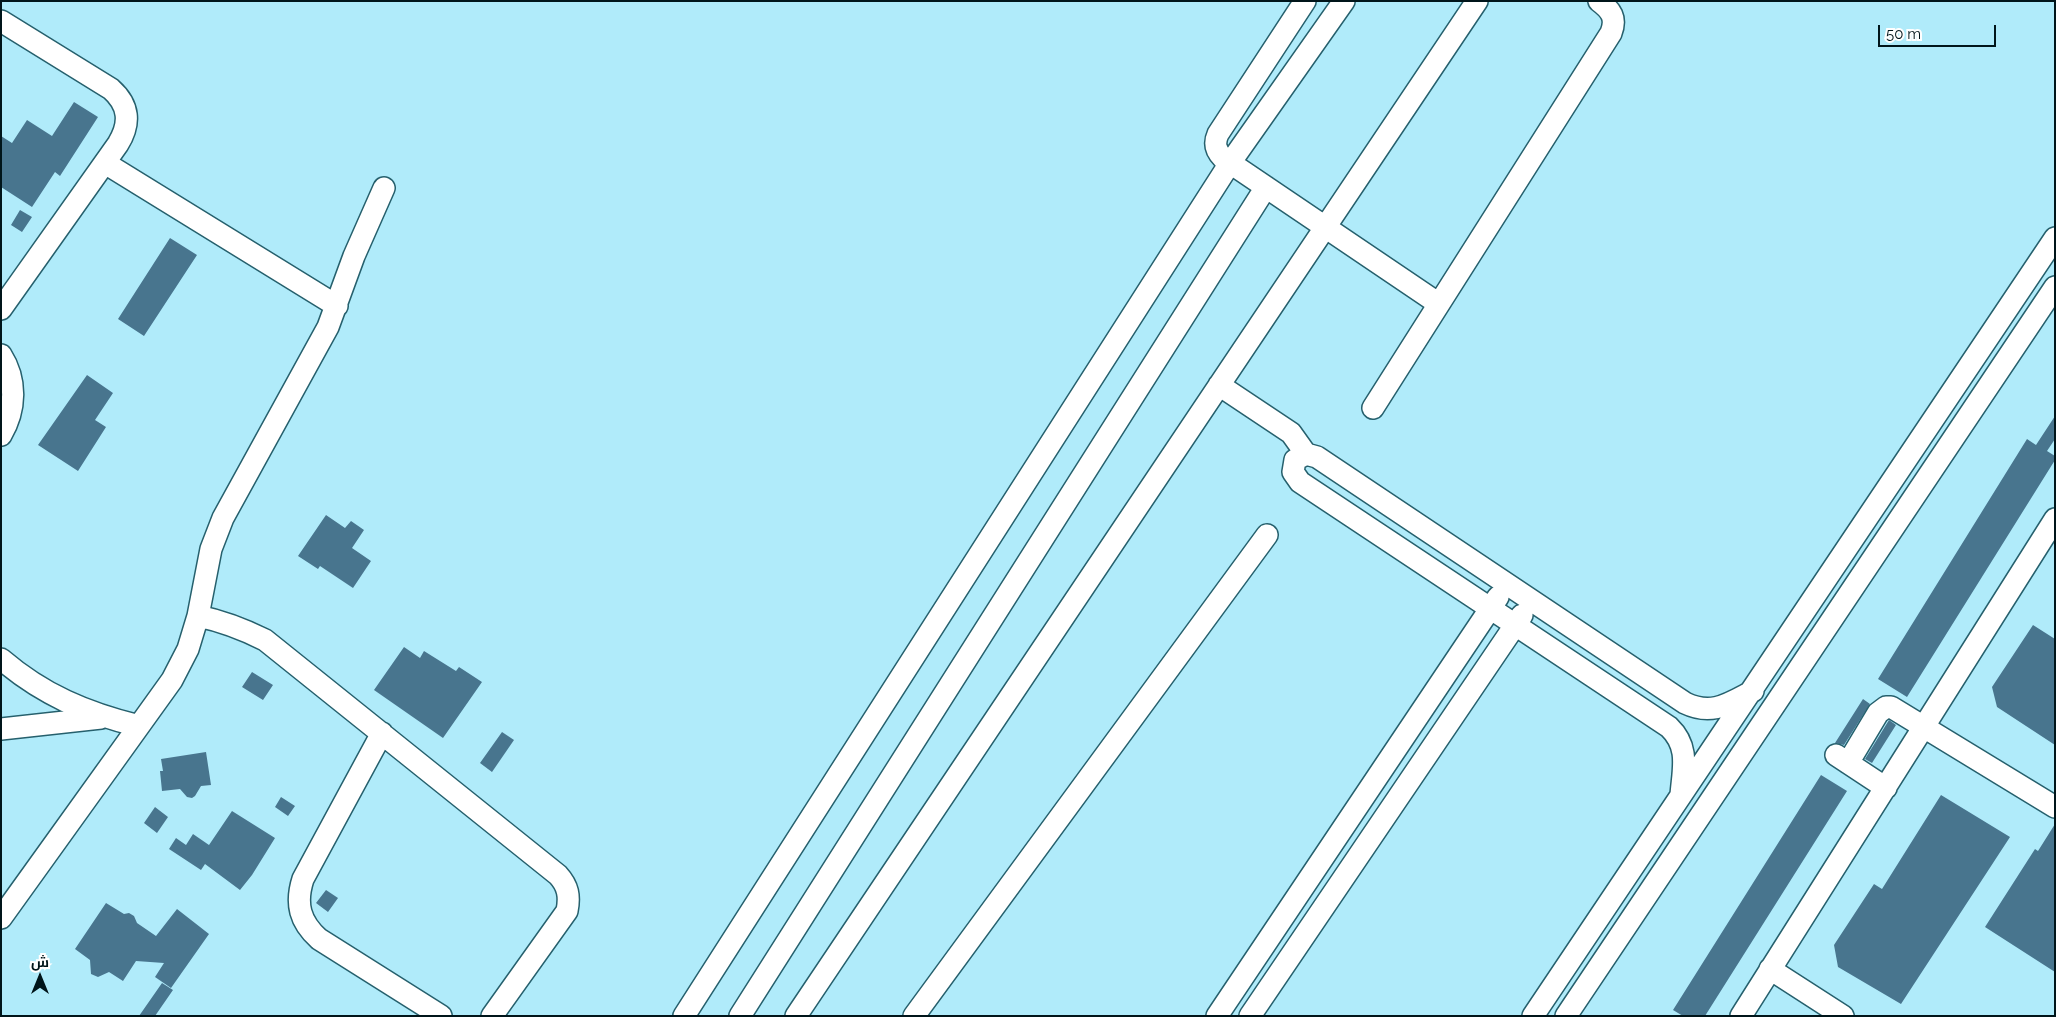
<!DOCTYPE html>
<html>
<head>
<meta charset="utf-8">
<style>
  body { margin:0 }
  #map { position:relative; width:2056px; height:1017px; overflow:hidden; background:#b0ebfa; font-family:Raleway,Cairo,sans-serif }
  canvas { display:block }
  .frame { position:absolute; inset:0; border:2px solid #00151a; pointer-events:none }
  .north { position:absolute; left:15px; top:952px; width:50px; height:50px; -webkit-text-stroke:4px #fff; paint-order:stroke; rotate:0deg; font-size:14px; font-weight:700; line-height:20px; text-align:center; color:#00151a }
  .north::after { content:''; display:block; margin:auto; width:18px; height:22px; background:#00151a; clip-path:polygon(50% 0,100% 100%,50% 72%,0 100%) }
  .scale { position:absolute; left:1878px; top:25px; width:118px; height:22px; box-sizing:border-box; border:2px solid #00151a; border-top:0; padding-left:6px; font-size:15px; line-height:18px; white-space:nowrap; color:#00151a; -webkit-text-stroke:4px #fff; paint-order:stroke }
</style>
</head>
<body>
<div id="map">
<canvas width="2056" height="1017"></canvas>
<div class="frame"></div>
<div class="north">ش</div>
<div class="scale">50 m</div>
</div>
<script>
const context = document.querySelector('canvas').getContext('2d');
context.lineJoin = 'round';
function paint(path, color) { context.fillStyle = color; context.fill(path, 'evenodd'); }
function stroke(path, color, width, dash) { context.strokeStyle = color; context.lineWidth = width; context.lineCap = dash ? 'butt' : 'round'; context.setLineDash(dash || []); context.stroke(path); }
paint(new Path2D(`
  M74,102L98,117L60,176L55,172L32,207L1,187V136L12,143L27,120L52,136Z
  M20,210L32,217L22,232L11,225Z
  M170,238L197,255L144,336L118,319Z
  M87,375L113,393L95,420L106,427L78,471L38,445Z
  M2055,416V439L2047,451L2055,456V460L1907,697L1878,679L2027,439L2036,445Z
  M326,515L345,528L351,521L364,530L352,548L371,561L353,588L320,566L318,569L298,556Z
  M2033,625L2055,639V745L1997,707L1992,687Z
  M404,647L420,658L424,651L456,671L459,667L482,682L443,738L374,690Z
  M252,672L273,685L263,700L242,687Z
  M1863,699L1870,704L1844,745L1835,743Z
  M1889,720L1896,725L1872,763L1865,759Z
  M502,732L514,740L492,772L480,763Z
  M206,752L211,785L201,786L195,796L192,798L187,797L180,789L162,791L160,771H163L161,759Z
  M1821,775L1847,791L1705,1016H1683L1673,1010Z
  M1941,795L2010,837L1901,1004L1838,967L1834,945L1874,884L1882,889Z
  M281,797L295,806L288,816L275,807Z
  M155,807L168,817L157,833L144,823Z
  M232,811L275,838L252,875L240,890L205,864L201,870L169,849L176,838L186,845L193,834L209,845Z
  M2055,824V972L1985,927L2035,849L2038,851Z
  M326,890L338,898L328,912L316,903Z
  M106,903L124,914L129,913L134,916L137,923L156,936L177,909L209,934L171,988L155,977L164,963L136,961L123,981L109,972L98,977L91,974L90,960L75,949Z
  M162,983L173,990L155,1016H139Z`), '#48758e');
const minor = new Path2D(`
  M1305,1L1218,134C1214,143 1215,150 1223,158L1439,304
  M1,21L111,89C129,105 131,123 118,144L1,309
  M105,163L337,306
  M1,355C17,380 16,410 1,435
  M1219,385L1291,433L1306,454
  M1373,408L1611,33C1617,18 1611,10 1599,1
  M198,616C222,621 243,629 265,640L558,875C568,886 570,896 567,911L492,1016
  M1,659C43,695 86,713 139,726
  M1,729L101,718
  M382,733L303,879C295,904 300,922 319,939L441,1016
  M1836,755L1886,788
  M1848,763L1878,713L1886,707H1891L2055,807
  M1681,795C1683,769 1690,747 1669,727L1300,482L1293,472L1295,460L1306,454L1317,457L1685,703C1712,716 1728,704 1753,691
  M1,918L172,680L188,649L198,616L211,549L223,518L328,327L354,256L384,188
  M1770,969L1843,1016
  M684,1016L1230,163L1344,1
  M740,1016L1266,187
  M796,1016L1477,1
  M914,1016L1267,535
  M1217,1016L1498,597
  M1250,1016L1522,615
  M1533,1016L2055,238
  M1566,1016L2055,287
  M1741,1016L2055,519`);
stroke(minor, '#26606d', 24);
stroke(minor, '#fff', 21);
</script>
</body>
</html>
